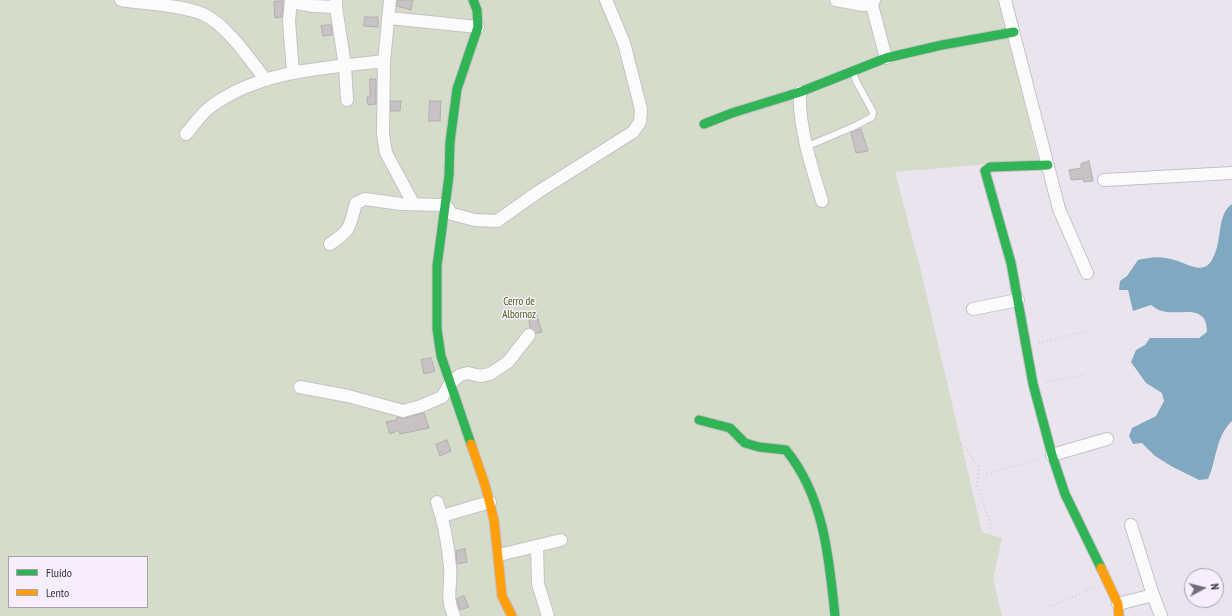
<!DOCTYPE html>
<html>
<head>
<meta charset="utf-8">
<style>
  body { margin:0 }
  #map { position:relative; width:1232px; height:616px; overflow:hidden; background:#eae4ee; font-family:"PT Sans Narrow",sans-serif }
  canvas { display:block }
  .legend { position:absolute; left:8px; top:556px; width:140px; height:52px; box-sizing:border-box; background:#f7eefd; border:1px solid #a8a1ad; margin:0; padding:5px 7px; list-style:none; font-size:12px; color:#322e35 }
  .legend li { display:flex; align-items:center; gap:8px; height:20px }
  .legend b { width:20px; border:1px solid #a8a1ad }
  .north { position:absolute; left:1184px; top:568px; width:40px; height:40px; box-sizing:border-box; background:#f7eefd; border:1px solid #a8a1ad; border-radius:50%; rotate:83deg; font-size:11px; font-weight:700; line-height:16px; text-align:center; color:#322e35 }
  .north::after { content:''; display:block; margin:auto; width:14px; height:18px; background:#726e76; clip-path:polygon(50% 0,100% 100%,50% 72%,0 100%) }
</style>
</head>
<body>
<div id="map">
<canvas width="1232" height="616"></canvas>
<ul class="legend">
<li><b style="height:5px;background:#30b455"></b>Fluido</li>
<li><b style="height:5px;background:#ff9f0a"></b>Lento</li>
</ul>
<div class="north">N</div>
</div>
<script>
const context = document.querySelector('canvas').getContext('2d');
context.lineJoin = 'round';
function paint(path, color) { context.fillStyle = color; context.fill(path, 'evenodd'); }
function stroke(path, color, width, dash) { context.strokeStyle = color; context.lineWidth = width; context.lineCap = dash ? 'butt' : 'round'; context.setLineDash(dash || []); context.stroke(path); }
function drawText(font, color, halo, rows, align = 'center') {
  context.font = font + ' "PT Sans Narrow",sans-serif'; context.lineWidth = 3; context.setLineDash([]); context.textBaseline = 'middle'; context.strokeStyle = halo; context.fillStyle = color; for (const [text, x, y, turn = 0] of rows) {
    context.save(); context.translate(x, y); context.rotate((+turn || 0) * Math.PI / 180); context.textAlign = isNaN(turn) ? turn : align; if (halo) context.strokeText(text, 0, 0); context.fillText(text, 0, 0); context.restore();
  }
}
paint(new Path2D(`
  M0,0H1001L1038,160L895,172L920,267L982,532L1002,538L993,579L1002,616H0ZM9,557H147V607H9Z`), '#d6dcca');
paint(new Path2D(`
  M1232,204V421C1215,437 1217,460 1208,479L1199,480L1171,466L1155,456L1142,443L1133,444L1129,436L1132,428L1156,416L1164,401L1162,393L1146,383L1131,362L1136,350L1145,345L1150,338H1199L1207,332C1207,302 1180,316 1162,311C1158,310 1154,307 1151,305L1133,311L1128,290H1119L1120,281L1127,276L1138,260C1146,258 1157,256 1166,258C1189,261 1207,284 1217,247C1221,233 1219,213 1232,204Z`), '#81a8c1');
const building = new Path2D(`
  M397,0H413L411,10L397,6Z
  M283,1L282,17L275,18L274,2Z
  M365,17H378V27L364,26Z
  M331,25L332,35L323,36L321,26Z
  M370,79H376V104L368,105L367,97H370Z
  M391,101H401L400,111H391Z
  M430,101H441L440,121H429Z
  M861,129L868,151L856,153L851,133Z
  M1089,161L1093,181L1084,182L1083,179L1071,180L1069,170L1081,168V164Z
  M537,316L542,332L536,333L530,328L529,321Z
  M431,358L435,371L424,374L421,360Z
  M424,413L429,428L400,434L399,430L390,434L386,422L397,420V417L405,418Z
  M447,440L451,451L440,456L436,445Z
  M465,549L467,562L457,564L456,551Z
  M464,596L469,607L460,610L457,599Z`);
paint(building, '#c8c2c4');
stroke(building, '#b3aeb0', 1);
const lane = new Path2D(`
  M808,146L855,126L872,117L873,112L856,81L853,72`);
const street = new Path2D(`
  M121,0C146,4 180,5 203,14C227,25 250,60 266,80
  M291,0L289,21L293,72
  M336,0V7L345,66L347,100
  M390,0L384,61L383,134L386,153L413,203
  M836,0L863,5H872
  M874,0L872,5L886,58
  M1005,0L1059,209L1087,273
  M291,2L313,6L336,7
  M389,18L478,27
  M800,92C798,125 812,169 822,201
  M186,134C194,125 202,112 213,105C262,70 326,68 384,61
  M1104,180L1232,173
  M330,244C352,229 349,227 356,203L365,199L401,204L445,205L452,214L475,220L497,221L538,192L633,132L640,122L641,109L624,43L606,0
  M973,309L1018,300
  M300,387L348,396L403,411L421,406L442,397L450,384L460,375L468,373L480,376L490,374L508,362L529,335
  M1052,455L1107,439
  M437,502C444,522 448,545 450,567C452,586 445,596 454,616
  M442,516L490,502
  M1131,525L1153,595L1161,616
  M537,546L538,584L548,616
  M499,555L561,540
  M1118,604L1153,595`);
const fast = new Path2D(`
  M704,124L732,113L800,92L886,58L942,45L1014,32
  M1048,165L990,167L985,171L1011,263L1033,384L1052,455L1065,494L1101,568
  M699,420L730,428L745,443L759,447L786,450C824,497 829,557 835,616
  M471,444L441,356L437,329V266L449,176L450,142L457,89L478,27L477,10L473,0`);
const slow = new Path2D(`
  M471,444L485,485L494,520L502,596L512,616
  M1101,568L1118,604L1119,616`);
stroke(lane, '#c5c1c8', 8);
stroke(street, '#c5c1c8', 14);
stroke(fast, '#c5c1c8', 11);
stroke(slow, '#c5c1c8', 11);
stroke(new Path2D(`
  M105,0L110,8
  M112,4L92,76L91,124L106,136L119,143L132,116L135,96L157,60L161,37V15
  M219,114L260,171L273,182L301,215L320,247
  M823,212L825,251L848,302L855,326L872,347L890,388L910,411L939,424L961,443L979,467L977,485L990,521L991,540L989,578L994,616
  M501,229L525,273L549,299V361L561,390L555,409
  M1039,343L1093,330
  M1046,382L1083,375
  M987,474L1039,459
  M833,516L874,527L898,559L911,566L926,565L944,571L951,579L959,578L968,581L989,578
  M767,558L804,553L816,562
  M751,583L767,586L783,576L788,555
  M1046,608L1096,587`), '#d3d1d4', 2, [1, 3]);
stroke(lane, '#fcfbfc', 6);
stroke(street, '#fcfbfc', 12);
stroke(fast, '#30b455', 9);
stroke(slow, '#ff9f0a', 9);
drawText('11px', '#4a610e', '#f7eefd', [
  ["Cerro de",519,302],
  ["Albornoz",519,315]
]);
</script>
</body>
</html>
